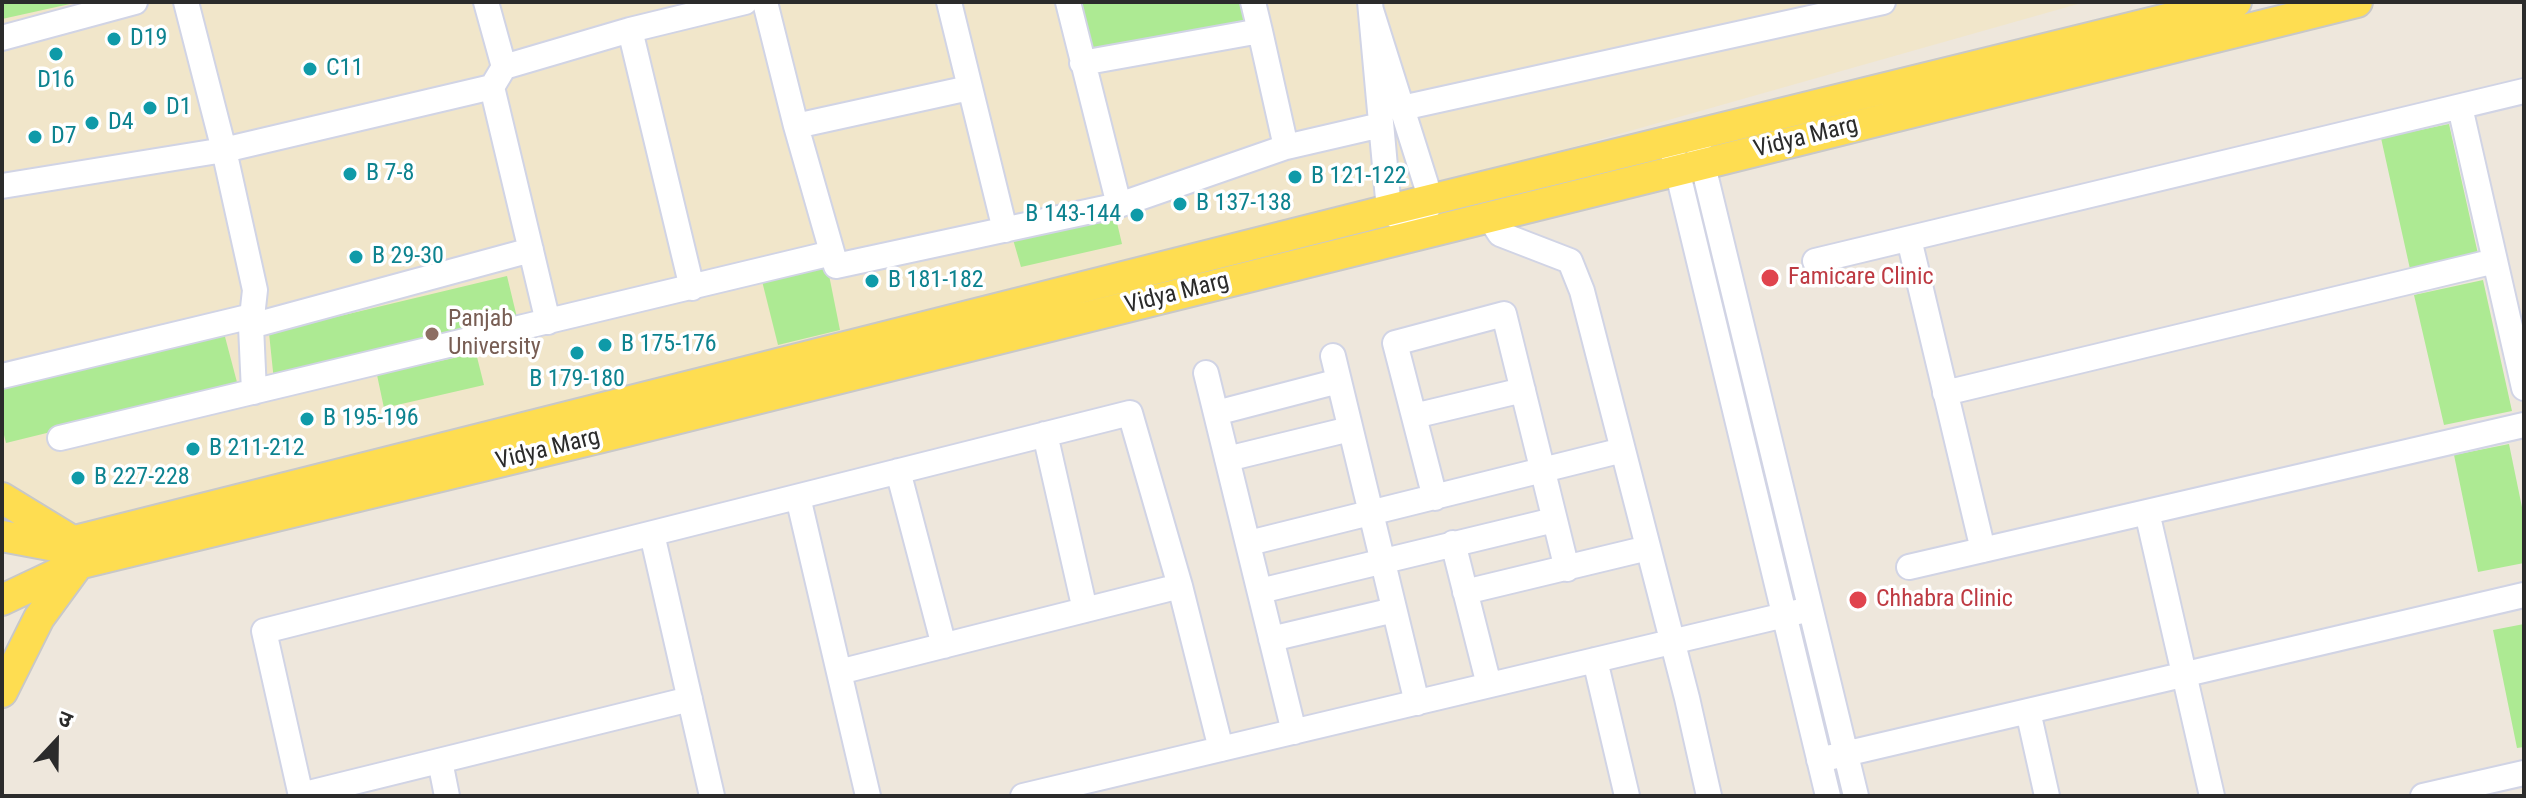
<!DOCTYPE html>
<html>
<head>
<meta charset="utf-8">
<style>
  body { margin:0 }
  #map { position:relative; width:2526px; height:798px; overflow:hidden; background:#eee7dc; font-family:"Roboto Condensed","Noto Sans Devanagari",sans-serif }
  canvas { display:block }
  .frame { position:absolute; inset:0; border:4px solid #2b2b2b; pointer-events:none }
  .north { position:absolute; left:16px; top:702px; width:80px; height:80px; -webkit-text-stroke:6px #fff; paint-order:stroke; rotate:22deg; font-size:22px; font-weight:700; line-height:32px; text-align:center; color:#2b2b2b }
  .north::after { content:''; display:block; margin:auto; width:28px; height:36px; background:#2b2b2b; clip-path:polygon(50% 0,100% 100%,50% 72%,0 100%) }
</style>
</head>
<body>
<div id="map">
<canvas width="2526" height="798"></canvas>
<div class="frame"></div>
<div class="north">उ</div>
</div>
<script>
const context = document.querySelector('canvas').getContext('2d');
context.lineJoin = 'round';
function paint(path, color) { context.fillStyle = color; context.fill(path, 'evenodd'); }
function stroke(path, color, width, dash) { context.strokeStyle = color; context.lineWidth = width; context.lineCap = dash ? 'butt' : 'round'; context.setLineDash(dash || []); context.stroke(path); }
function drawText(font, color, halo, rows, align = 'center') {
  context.font = font + ' "Roboto Condensed",sans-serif'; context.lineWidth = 7; context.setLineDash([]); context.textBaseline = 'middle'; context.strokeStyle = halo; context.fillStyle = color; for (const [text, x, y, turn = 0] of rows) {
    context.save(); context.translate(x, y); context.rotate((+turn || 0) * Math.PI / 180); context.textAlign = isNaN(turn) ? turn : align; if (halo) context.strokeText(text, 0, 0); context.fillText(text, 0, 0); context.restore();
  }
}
paint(new Path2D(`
  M2,2H2085L1319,219L41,539L2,522Z`), '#f1e6ca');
paint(new Path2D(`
  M2,2H79L2,19Z
  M1081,2H1246L1251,22L1092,52Z
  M2449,124L2478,254L2410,269L2381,138Z
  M1114,210L1122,244L1021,267L1012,236Z
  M827,265L840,330L778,345L762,281Z
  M507,276L519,326L274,381L269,333Z
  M2483,280L2512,411L2444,425L2414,295Z
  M224,333L238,386L6,443L2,427V388Z
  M476,353L484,385L384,408L377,375Z
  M2509,444L2524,517V563L2478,572L2454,455Z
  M2524,624V747L2517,748L2493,630Z`), '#adea93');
const minor = new Path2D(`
  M186,2L224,150L255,290L251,326L254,392
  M486,2L504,67
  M765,2L796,126L836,266L1119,205L1286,147L1381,125
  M949,2L1005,230
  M1068,2L1119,205
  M1370,2L1389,210L1401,220
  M1371,10L1431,200L1424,217
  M630,30L692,288
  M1260,31L1286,147
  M2,38L135,2
  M1082,63L1260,31L1253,2
  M492,87L548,322
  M2460,107L2524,388
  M1402,108L1883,2
  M796,126L969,88
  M1699,149L1856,796
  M1673,153L1828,796
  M2,186L224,150L492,87L504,67L630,30L745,2
  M1489,217L1500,234L1570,261L1582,291L1687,698L1709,796
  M1909,239L1983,550
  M1815,261L2524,91
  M251,326L531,250
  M1333,356L1417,703
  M1206,373L1294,732
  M2,376L252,316
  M1945,393L2495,261
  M1216,413L1339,381
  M1414,416L1523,390
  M1045,434L1085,610
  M60,438L832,253
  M1227,459L1350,429
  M898,471L944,646
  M798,497L868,796
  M1435,498L1395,343L1504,314L1567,569
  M2147,512L2212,796
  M652,534L712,796
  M1249,543L1623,450
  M1453,543L1489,685
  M1909,567L2524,425
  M1260,591L1554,520
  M1465,592L1648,548
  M1271,639L1394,610
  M1595,660L1627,796
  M839,672L1180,586
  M2028,711L2047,796
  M1819,760L2524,595
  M440,761L447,796
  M301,795L690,699
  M301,796L264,631L1130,413L1180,586L1221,749
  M1023,796L1810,609
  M2423,796L2524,773`);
const major = new Path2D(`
  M2,498L74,542
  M2,536L55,546L1389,210L2236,2
  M2,600L78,564L627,431L2357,2
  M2,692L39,618L77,566`);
stroke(minor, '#d1d4e5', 28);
stroke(major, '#c8c8c8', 34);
stroke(minor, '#fff', 24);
stroke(major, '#fedd51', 30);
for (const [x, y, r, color] of [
  [114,39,8,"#0f9aa8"],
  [56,54,8,"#0f9aa8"],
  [310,69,8,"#0f9aa8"],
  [150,108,8,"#0f9aa8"],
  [92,123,8,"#0f9aa8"],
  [35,137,8,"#0f9aa8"],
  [350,174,8,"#0f9aa8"],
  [1295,177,8,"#0f9aa8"],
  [1180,204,8,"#0f9aa8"],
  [1137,215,8,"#0f9aa8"],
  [356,257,8,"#0f9aa8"],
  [1770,278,10,"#e0444e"],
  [872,281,8,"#0f9aa8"],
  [432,334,8,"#8d6e63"],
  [605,345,8,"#0f9aa8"],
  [577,353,8,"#0f9aa8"],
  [307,419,8,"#0f9aa8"],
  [193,449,8,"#0f9aa8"],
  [78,478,8,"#0f9aa8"],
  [1858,600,10,"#e0444e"]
]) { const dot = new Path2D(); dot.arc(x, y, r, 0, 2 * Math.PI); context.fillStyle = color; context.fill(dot); stroke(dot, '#fff', 3); }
drawText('24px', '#0d838f', '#fff', [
  ["D19",130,39],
  ["C11",326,69],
  ["D16",56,81,"center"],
  ["D1",166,108],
  ["D4",108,123],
  ["D7",51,137],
  ["B 7-8",366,174],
  ["B 121-122",1311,177],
  ["B 137-138",1196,204],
  ["B 143-144",1121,215,"right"],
  ["B 29-30",372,257],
  ["B 181-182",888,281],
  ["B 175-176",621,345],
  ["B 179-180",577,380,"center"],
  ["B 195-196",323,419],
  ["B 211-212",209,449],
  ["B 227-228",94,478]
], 'left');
drawText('24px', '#2b2b2b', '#fff', [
  ["Vidya Marg",1806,138,-14],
  ["Vidya Marg",1177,294,-14],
  ["Vidya Marg",548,450,-14]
]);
drawText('24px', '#be3a42', '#fff', [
  ["Famicare Clinic",1788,278],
  ["Chhabra Clinic",1876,600]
], 'left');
drawText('24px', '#785e54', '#fff', [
  ["Panjab",448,320],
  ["University",448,348]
], 'left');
</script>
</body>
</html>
